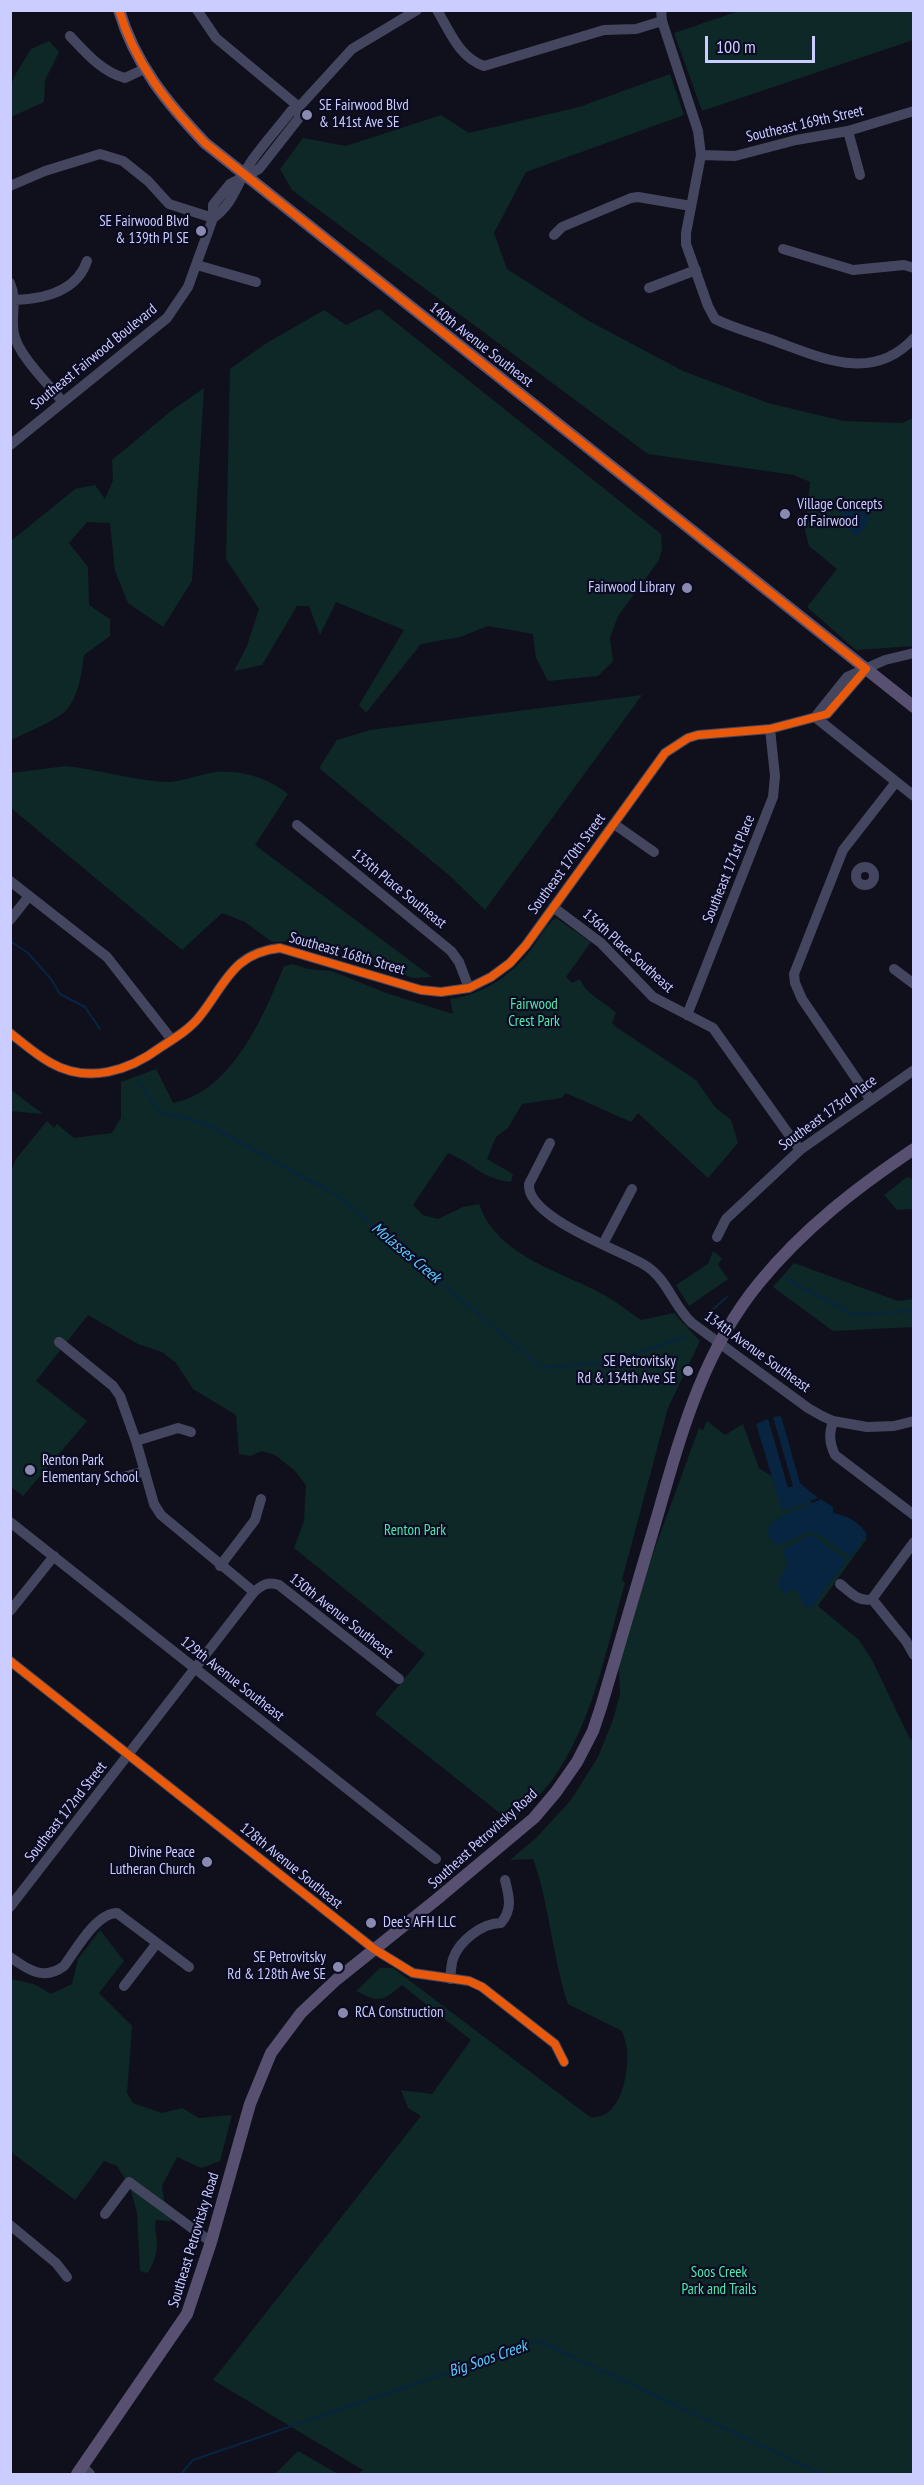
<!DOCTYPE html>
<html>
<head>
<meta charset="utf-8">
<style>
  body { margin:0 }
  #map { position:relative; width:924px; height:2485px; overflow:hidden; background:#10101c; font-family:"PT Sans Narrow",sans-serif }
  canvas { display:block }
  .frame { position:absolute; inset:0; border:12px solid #cbccff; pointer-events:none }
  .scale { position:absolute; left:705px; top:36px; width:110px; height:27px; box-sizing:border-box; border:3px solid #cbccff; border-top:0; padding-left:8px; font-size:18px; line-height:21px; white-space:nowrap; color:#cbccff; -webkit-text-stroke:4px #0b0b21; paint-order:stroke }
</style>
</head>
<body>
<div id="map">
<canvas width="924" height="2485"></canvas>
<div class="frame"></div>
<div class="scale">100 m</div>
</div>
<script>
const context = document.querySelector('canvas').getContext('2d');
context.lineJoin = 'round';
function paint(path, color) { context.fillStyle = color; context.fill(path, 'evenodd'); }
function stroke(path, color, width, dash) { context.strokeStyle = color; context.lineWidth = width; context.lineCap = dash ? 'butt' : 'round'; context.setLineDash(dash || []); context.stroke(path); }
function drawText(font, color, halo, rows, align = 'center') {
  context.font = font + ' "PT Sans Narrow",sans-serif'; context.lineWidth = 4.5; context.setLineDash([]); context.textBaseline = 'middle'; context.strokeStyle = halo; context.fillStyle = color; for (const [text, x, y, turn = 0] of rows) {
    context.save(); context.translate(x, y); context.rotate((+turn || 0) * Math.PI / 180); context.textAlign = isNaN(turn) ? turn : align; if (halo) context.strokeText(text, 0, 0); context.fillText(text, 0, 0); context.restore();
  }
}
paint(new Path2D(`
  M742,10L913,11V40L702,111L674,33Z
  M49,41L59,52L45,80L44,102L11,117V84L17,72L31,49Z
  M670,74L684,115L526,172L494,233L507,269L587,320L683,371L768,403L843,421L902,423L913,418V646L856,650L807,607L837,569L809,546L805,531L810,482L794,475L648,454L292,190L280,169L303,138L346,146L441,115L469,133L579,107Z
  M379,309L661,534L662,548L659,560L618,616L610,638L613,661L598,676L548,681L536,658L533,634L488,626L460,637L421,644L366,713L359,705L404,630L336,602L320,635L309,606H297L262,665L234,671L247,646L259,609L226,559L230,369L265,344L324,310L346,325Z
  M204,388L192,581L163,627L128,603L115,571L110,523L87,522L69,543L88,567L89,605L110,619V636L84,655C82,673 79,693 68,708C61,719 23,734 11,740V541L75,489L95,485L105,499L113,480L112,460L171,411Z
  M642,695L485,910L450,876L319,768L337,740L370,730Z
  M66,766C100,770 132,780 166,782C183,782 199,774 216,772C242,770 269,778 288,794L255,845L432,977L412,978L332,944L302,941L272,942L245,922L222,913L182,950L11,808V773Z
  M556,918L591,942L566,977L572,983L580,979C587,996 604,1001 616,1013L612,1023L616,1027L696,1080L715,1107L731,1120L738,1143L708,1178L638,1113L631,1122L566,1093L561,1098L522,1104L508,1128L496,1137L487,1159L513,1174L511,1182C482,1179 473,1163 448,1153L413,1205L423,1215L438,1219L463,1207L479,1204C498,1258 562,1271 606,1296C618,1303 629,1312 641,1320L674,1313L700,1341L668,1408L622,1580L625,1583C606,1649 593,1722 553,1779C541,1795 525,1809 511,1822L375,1714L425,1654L294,1548L304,1521L306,1485L295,1471L275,1455L262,1451L250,1456L239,1454L236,1415L193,1389L176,1363L162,1352L138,1344L88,1315L36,1381L87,1421L23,1496L11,1487L10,1174L16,1159L47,1121L54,1128L57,1124L74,1138L112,1133L121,1118V1082L156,1069L173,1103C232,1092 264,1015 284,966L293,964L308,969L332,971L386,993L453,1014L450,999C485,994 512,975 533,947C539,938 547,923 556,918Z
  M10,1090H11L43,1114L11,1111Z
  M907,1177L913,1179V1209L897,1210L884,1195Z
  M713,1251L722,1258L718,1265L728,1279L689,1306L676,1285L708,1264Z
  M794,1263L898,1301L913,1299V1327L833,1331L773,1287Z
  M707,1421L725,1435L743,1424L759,1468L867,1538L818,1606L859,1640L872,1660L910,1739H913V2474H358L363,2470L213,2380L421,2116L408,2108L401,2090L432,2094L471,2040L402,1985C382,2002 379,2003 356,1991L380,1968H393L590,2117C621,2121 629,2073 627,2050C626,2043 624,2037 622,2031L568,2004C552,1956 550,1906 533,1859L510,1860L536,1838L571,1800L598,1757L613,1720L620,1694L618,1649L699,1428L703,1430Z
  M100,1930L124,1961L99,1993L132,2026L127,2093L133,2103L162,2113L182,2108L199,2118L232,2115L220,2161L201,2168L177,2157L162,2186L164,2200L181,2216L170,2221L156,2220C154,2229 157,2236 157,2244C157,2254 153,2264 148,2273L140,2271L137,2213L130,2187L117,2166L104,2161L75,2200L11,2152V1979L34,1984L51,1994L72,1984L78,1959Z
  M298,2451L338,2474H275Z`), '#0d2826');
paint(new Path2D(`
  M850,504L871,518L857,537L838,519Z
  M781,1416L800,1483L818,1498L790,1509L782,1510L756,1424L768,1419L788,1488L793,1486L773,1417Z
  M821,1499L833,1507V1513C848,1516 860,1522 867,1535L851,1557L817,1533L810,1531L777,1546L769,1538L768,1529L774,1520Z
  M811,1534L847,1560L810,1609L804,1605L796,1589L785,1593L777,1585L787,1565L783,1550Z`), '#072441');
stroke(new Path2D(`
  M10,941L28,953L51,979L60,994L85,1007L100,1029
  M138,1081L159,1112L205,1123L338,1196L542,1368L608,1362L685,1337
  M787,1279L852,1314L914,1311
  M702,1319L727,1297
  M181,2474L193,2460L539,2341L822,2474`), '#072441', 2);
stroke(new Path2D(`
  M197,10L216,38L299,107
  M437,10C450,32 459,57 484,66L604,30L636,29L662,21
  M661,10L662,21L698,131L701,155L686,233V244L708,306L715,319C733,328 753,333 772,340C820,357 872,384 914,338
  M70,36C86,53 102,72 125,78L144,69
  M848,131L860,175
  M701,155L735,156L796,140L848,131L914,111
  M10,186L45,171L100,154L123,161L148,181L169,204L213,218
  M213,218C235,203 238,179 253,159C265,142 279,127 291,111L299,107L352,49L417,10
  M554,235L562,227L631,198L638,197L691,206
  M783,249L853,270L904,265L914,268
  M197,265L256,282
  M10,283C18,301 10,316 14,334C18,355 49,385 63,402
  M649,288L696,270
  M15,300C44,299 77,291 87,261
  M10,445L167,318L188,287L213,218V205L230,184L259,169L299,118V107
  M815,717L914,796
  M815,717L847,677L885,660L914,653
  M614,824L654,852
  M297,825L451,951L459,962L469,988
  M856 876a9 9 0 1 1 18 0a9 9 0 1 1-18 0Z
  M10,881L107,957L172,1040
  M553,907L601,943L653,997L713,1028L800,1150
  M10,920L29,896
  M894,969L914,984
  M687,1015L773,797L775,776L770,729
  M10,1033C23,1043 36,1055 51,1063C88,1084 129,1071 161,1047C175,1038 190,1029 200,1016C226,983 233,953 280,948L421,990L441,992L469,988L491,977L510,963L526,945L665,753L688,738L698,735L770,729L827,714L866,669
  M870,1099L802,999L795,983L794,974L843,850L896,782
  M550,1143L529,1184C526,1217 617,1249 643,1264C668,1278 672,1305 692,1323L808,1408L822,1416L833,1421L867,1427L894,1426L914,1421
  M717,1237L726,1219L800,1150L914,1070
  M603,1244L632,1189
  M59,1342L113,1386L120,1396L136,1441L154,1504L161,1515L254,1592C262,1585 268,1581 279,1585L399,1679
  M833,1421C829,1434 829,1442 835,1455L914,1515
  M136,1441L178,1428L191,1432
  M116,1479L145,1471
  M10,1522L436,1859
  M220,1566L255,1520L261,1499
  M840,1584C850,1592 859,1603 872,1599
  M872,1599L914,1542
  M872,1599L906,1641L914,1655
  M10,1611L54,1556
  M10,1661L374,1949L413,1973L469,1981L482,1987L555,2044L564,2062
  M10,1907L254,1592
  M10,1957C28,1970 44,1981 64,1966C76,1950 96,1913 117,1913L189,1967
  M450,1979C451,1972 451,1965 453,1959C459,1941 482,1923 501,1923C513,1909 509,1896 505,1880
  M124,1986L157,1943
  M105,2214L129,2182L211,2242
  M10,2225L56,2263L67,2277
  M83,2467L90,2474`), '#43465e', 10);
stroke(new Path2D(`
  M119,10C135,64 167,103 205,143L914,707
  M77,2474L187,2314L211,2242L250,2104L271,2053L301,2013L336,1980L436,1900L534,1818L556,1792L577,1762L593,1731L601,1707C619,1646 637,1585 655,1524C680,1438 701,1354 759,1283C803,1229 856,1188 914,1149`), '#575070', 12);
stroke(new Path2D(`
  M10,1033C23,1043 36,1055 51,1063C88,1084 129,1071 161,1047C175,1038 190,1029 200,1016C226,983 233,953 280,948L421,990L441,992L469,988L491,977L510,963L526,945L665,753L688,738L698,735L770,729L827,714L866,669L205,143C167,103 135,64 119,10
  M10,1661L374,1949L413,1973L469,1981L482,1987L555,2044L564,2062`), '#e8590c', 8);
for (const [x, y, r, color] of [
  [307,115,6,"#8a8ab0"],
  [201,231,6,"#8a8ab0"],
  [785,514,6,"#8a8ab0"],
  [687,588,6,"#8a8ab0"],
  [688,1371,6,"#8a8ab0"],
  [30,1470,6,"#8a8ab0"],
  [207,1862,6,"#8a8ab0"],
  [371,1923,6,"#8a8ab0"],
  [338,1967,6,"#8a8ab0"],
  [343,2013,6,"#8a8ab0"]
]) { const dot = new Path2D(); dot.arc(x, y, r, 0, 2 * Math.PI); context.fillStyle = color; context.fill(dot); stroke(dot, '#0b0b21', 2); }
drawText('15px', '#cbccff', '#0b0b21', [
  ["SE Fairwood Blvd",319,106],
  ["& 141st Ave SE",319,123],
  ["SE Fairwood Blvd",189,222,"right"],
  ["& 139th Pl SE",189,239,"right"],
  ["Village Concepts",797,505],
  ["of Fairwood",797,522],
  ["Fairwood Library",675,588,"right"],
  ["SE Petrovitsky",676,1362,"right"],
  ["Rd & 134th Ave SE",676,1379,"right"],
  ["Renton Park",42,1461],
  ["Elementary School",42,1478],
  ["Divine Peace",195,1853,"right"],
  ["Lutheran Church",195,1870,"right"],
  ["Dee's AFH LLC",383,1923],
  ["SE Petrovitsky",326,1958,"right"],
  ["Rd & 128th Ave SE",326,1975,"right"],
  ["RCA Construction",355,2013]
], 'left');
drawText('15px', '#cbccff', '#0b0b21', [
  ["Southeast 169th Street",805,124,-13],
  ["140th Avenue Southeast",481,345,38],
  ["Southeast Fairwood Boulevard",94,357,-39],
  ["Southeast 170th Street",567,864,-54],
  ["Southeast 171st Place",729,869,-68],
  ["135th Place Southeast",399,889,39],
  ["136th Place Southeast",628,951,42],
  ["Southeast 168th Street",347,954,16],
  ["Southeast 173rd Place",828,1113,-36],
  ["134th Avenue Southeast",757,1352,36],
  ["130th Avenue Southeast",341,1616,38],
  ["129th Avenue Southeast",232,1679,38],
  ["Southeast 172nd Street",66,1812,-52],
  ["Southeast Petrovitsky Road",483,1839,-42],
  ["128th Avenue Southeast",291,1866,39],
  ["Southeast Petrovitsky Road",194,2240,-73]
]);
drawText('15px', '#4aecad', '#0b0b21', [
  ["Fairwood",534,1005],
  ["Crest Park",534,1022],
  ["Renton Park",415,1531],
  ["Soos Creek",719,2273],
  ["Park and Trails",719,2290]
]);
drawText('italic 16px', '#59c9ff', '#0b0b21', [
  ["Molasses Creek",406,1253,40],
  ["Big Soos Creek",488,2359,-19]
]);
</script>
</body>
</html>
